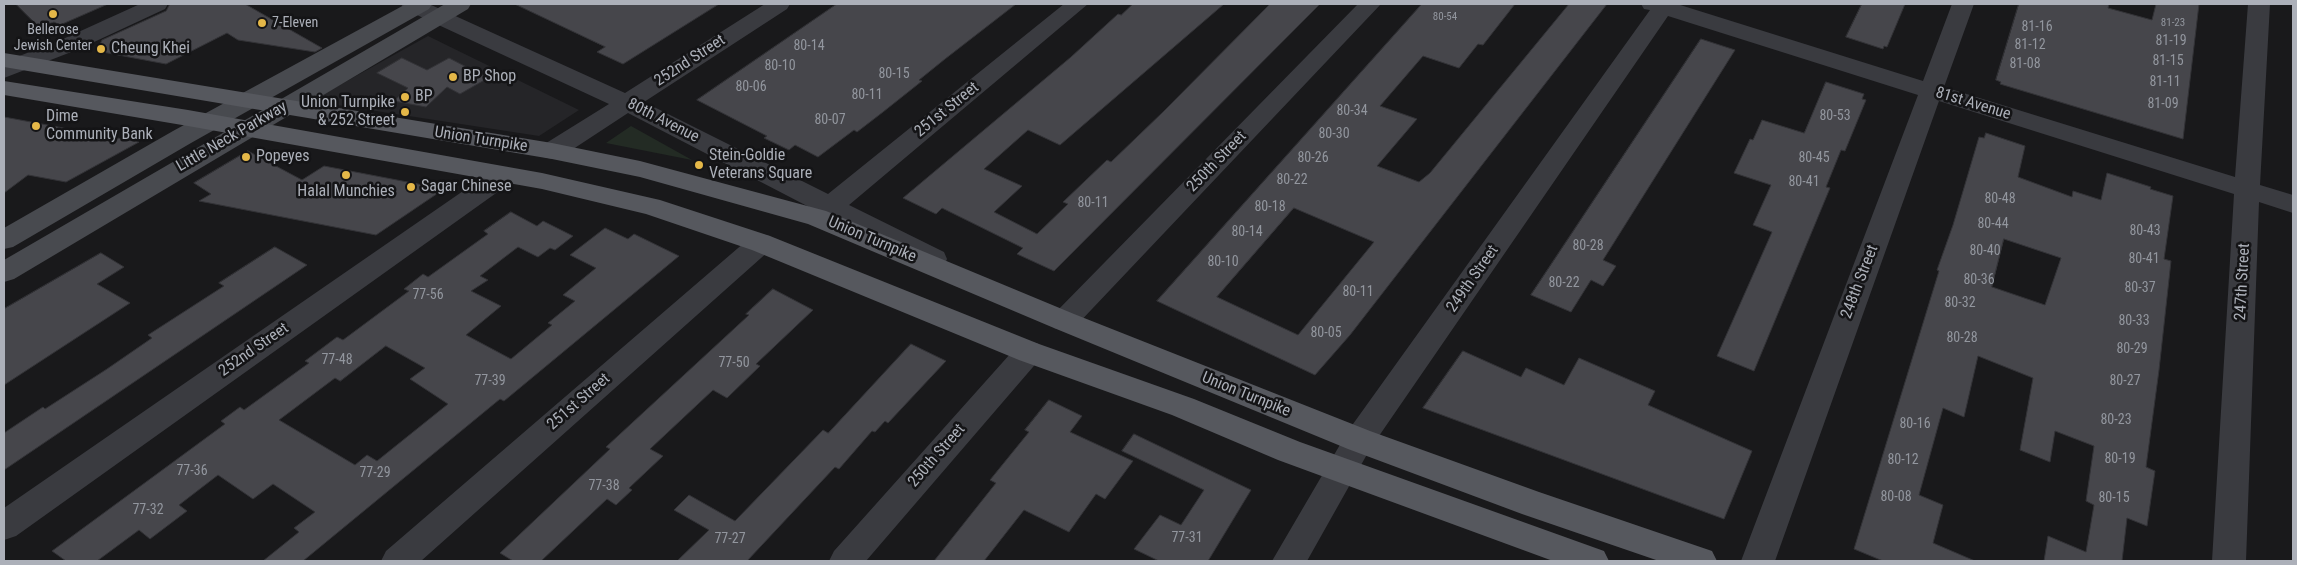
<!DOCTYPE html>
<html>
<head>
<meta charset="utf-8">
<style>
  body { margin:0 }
  #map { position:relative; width:2297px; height:565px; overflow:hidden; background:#19191b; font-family:"Roboto Condensed",sans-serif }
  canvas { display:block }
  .frame { position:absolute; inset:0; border:5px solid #acb0b9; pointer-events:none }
</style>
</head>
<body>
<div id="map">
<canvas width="2297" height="565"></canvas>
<div class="frame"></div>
</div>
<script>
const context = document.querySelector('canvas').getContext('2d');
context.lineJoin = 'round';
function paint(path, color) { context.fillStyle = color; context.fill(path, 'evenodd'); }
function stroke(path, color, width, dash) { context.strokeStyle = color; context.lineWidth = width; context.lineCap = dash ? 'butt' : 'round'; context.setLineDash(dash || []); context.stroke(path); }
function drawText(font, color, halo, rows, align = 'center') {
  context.font = font + ' "Roboto Condensed",sans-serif'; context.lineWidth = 5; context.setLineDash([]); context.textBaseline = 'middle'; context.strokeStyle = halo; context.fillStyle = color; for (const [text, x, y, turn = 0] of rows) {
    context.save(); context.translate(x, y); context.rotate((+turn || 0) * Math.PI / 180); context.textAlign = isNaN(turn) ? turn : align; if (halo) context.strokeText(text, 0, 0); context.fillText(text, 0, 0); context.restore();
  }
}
paint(new Path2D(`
  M428,36L579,110L539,136L311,101Z`), '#252528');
paint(new Path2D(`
  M631,126L692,160L606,143Z`), '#232b24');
const building = new Path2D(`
  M16,4H108L60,25L54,22L39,27Z
  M170,4H245L322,48L315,52L238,40L227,33L166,64L97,51L102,40L166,11Z
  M515,4H719L623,64L597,52L605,47Z
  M837,4H1016L945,59L919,80L922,81L883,112L857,132L854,130L818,157L795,145L789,150L764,138L767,136L697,100Z
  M1133,4H1224L1060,145L1028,130L984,169L1022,186L994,212L1037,234L1068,204L1063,202L1107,160L1111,162L1164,111L1270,4H1320L1054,271L1017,254L1023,248L942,208L936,214L903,198L1071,57L1118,14L1121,15Z
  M1422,4H1515L1483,45L1478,44L1459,68L1423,56L1380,106L1417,119L1377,166L1419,182L1430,173L1569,4H1607L1350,335L1315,375L1157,301ZM1294,208L1374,242L1298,335L1217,297Z
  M1862,4H1905L1887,47L1884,46L1883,49L1846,37Z
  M2019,4H2109L2108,8L2152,20L2156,4H2199L2183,139L2000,84L2001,82L1996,80Z
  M1701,39L1735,50L1603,260L1616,266L1603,286L1591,280L1571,312L1531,295Z
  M402,58L427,70L449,58L488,78L460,94L447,87L426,107L394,101L408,88L377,73Z
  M1826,82L1864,94L1862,99L1866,100L1845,151L1841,150L1826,187L1830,188L1754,371L1717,356L1772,232L1753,225L1771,185L1734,173L1750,139L1753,140L1762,120L1804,133Z
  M4,117L139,142L66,182L28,175L4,193Z
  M1986,133L2025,146L2018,177L2072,197L2073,191L2101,200L2107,173L2151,187L2150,189L2173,196L2164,259L2171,261L2159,370L2146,467L2155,471L2147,526L2127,518L2122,561H2044L2048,536L2086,552L2094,505L2086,501L2094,446L2055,431L2050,462L2020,450L2033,378L1978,356L1964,417L1943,408L1919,495L1943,505L1933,543L1975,561H1883L1854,549L1931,297L1939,271L1937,270L1953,225L1979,137L1984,138ZM2004,239L2061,258L2045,305L1992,287Z
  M248,151L302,180L324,166L444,189L376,235L199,201L211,194L194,183Z
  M511,212L537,226L543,221L573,236L555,250L550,248L538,257L518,247L480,276L488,280L471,291L501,306L466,335L511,359L552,325L548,323L575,301L563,295L596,268L570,255L605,228L628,239L634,234L679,256L504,401L500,399L303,561H263L299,532L294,528L315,512L273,484L253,499L218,475L179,505L187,511L150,539L139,530L97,561H66L52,551L225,424L221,421L240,407L244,410L309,363L305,361L337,337L343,340L409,291L404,289L423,274L428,277L488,234L484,231ZM386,346L425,368L410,379L448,404L377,461L367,455L355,465L279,420L335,378L340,381Z
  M275,247L307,265L4,470V433L43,407L45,409L107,369L152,338L148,335L224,286L219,283Z
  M101,253L124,267L97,284L130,303L4,385V309Z
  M773,289L813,310L756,364L760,366L727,398L713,390L650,449L663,456L629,488L632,490L616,505L607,499L541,561H513L500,553L610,449L606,447L749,315L746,314Z
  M911,344L946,361L888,423L885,421L875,432L872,431L839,469L835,467L747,561H677L709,530L674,510L689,495L735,521L823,430L828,433Z
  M1463,351L1521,377L1526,368L1564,385L1579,358L1655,391L1648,405L1752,451L1724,519L1423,408Z
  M1049,400L1082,416L1070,432L1133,461L1105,499L1096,494L1069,532L1024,510L984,561H934L996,483L990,480L1029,432L1025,430Z
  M1134,434L1251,490L1208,561H1159L1134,549L1160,515L1181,525L1204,490L1122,451Z`);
paint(building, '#46464b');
stroke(building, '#333337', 1);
paint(new Path2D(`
  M140,4H168L165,9L79,49L4,78V62L63,39Z
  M401,4H429L625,93L765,4H790L787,9L644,102L828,194L1064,4H1088L849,205L944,252L947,259L944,266L934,269L924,266L832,218L818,225L809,222L805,216L811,208L628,113L561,157L552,159L543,157L540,151L543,145L609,104L404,9Z
  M1358,4H1381L1074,328L1064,331L1054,328L1050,321L1054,314Z
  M1641,4H1677L1923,81L1952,4H1974L1944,87L2235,177L2248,4H2270L2260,185L2293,195V213L2259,202L2246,561H2212L2234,194L1939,101L1775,561H1741L1918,95L1668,16L1370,449L1307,561H1272L1348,431L1650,10L1644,9Z
  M504,167L513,169L517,175L513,181L16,536L4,540V508L495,169Z
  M761,234L770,236L774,243L770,250L421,561H381L386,551L752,236Z
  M1029,341L1039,344L1043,352L1039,360L866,561H829L834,551L1019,344Z`), '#3a3b40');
paint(new Path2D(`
  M406,4H432L429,9L191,143L13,247L4,249V228L173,131Z
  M445,4H471L468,9L14,279L4,282V260Z`), '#484a4f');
paint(new Path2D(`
  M4,53L552,143L640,161L826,211L1074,314L1370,431L1539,492L1712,551L1717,561H1659L1522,514L1348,449L1054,328L808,224L640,177L552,159L4,67Z
  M4,81L188,110L542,173L660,200L770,236L1039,344L1194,399L1300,442L1604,551L1609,561H1553L1278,460L1172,415L1019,360L752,250L646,214L542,189L188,126L4,95Z`), '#56585e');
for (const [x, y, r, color] of [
  [53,14,5,"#e4b748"],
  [262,23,5,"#e4b748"],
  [101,49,5,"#e4b748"],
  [453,77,5,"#e4b748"],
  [405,97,5,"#e4b748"],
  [405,112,5,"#e4b748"],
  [36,126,5,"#e4b748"],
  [246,157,5,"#e4b748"],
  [699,165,5,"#e4b748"],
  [346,175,5,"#e4b748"],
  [411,187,5,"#e4b748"]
]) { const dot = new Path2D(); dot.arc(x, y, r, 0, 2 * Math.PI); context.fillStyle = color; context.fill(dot); stroke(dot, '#141416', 2); }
drawText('11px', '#92969e', null, [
  ["80-54",1445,17],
  ["81-23",2173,23]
]);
drawText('14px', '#acb0b9', '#141416', [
  ["7-Eleven",272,23],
  ["Bellerose",53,30,"center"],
  ["Jewish Center",53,46,"center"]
], 'left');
drawText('14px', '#92969e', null, [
  ["81-16",2037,27],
  ["81-19",2171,41],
  ["81-12",2030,45],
  ["80-14",809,46],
  ["81-15",2168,61],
  ["81-08",2025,64],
  ["80-10",780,66],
  ["80-15",894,74],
  ["81-11",2165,82],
  ["80-06",751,87],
  ["80-11",867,95],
  ["81-09",2163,104],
  ["80-34",1352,111],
  ["80-53",1835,116],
  ["80-07",830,120],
  ["80-30",1334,134],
  ["80-26",1313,158],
  ["80-45",1814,158],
  ["80-22",1292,180],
  ["80-41",1804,182],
  ["80-48",2000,199],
  ["80-11",1093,203],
  ["80-18",1270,207],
  ["80-44",1993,224],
  ["80-43",2145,231],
  ["80-14",1247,232],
  ["80-28",1588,246],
  ["80-40",1985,251],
  ["80-41",2144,259],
  ["80-10",1223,262],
  ["80-36",1979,280],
  ["80-22",1564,283],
  ["80-37",2140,288],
  ["80-11",1358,292],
  ["77-56",428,295],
  ["80-32",1960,303],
  ["80-33",2134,321],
  ["80-05",1326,333],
  ["80-28",1962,338],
  ["80-29",2132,349],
  ["77-48",337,360],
  ["77-50",734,363],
  ["77-39",490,381],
  ["80-27",2125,381],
  ["80-23",2116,420],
  ["80-16",1915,424],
  ["80-19",2120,459],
  ["80-12",1903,460],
  ["77-36",192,471],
  ["77-29",375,473],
  ["77-38",604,486],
  ["80-08",1896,497],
  ["80-15",2114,498],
  ["77-32",148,510],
  ["77-31",1187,538],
  ["77-27",730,539]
]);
drawText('16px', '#acb0b9', '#141416', [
  ["Cheung Khei",111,49],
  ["BP Shop",463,77],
  ["BP",415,97],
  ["Union Turnpike",395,103,"right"],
  ["& 252 Street",395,121,"right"],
  ["Dime",46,117],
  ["Community Bank",46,135],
  ["Stein-Goldie",709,156],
  ["Veterans Square",709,174],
  ["Popeyes",256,157],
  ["Sagar Chinese",421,187],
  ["Halal Munchies",346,192,"center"]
], 'left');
drawText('16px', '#acb0b9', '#141416', [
  ["252nd Street",690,61,-33],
  ["81st Avenue",1973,104,17],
  ["251st Street",947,110,-39],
  ["80th Avenue",663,121,27],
  ["Little Neck Parkway",232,137,-30],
  ["Union Turnpike",481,140,9],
  ["250th Street",1217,162,-46],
  ["Union Turnpike",872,240,23],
  ["249th Street",1473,279,-55],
  ["248th Street",1860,282,-69],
  ["247th Street",2243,282,-87],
  ["252nd Street",254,350,-35],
  ["Union Turnpike",1246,395,22],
  ["251st Street",579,402,-41],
  ["250th Street",937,456,-49]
]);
</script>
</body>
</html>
